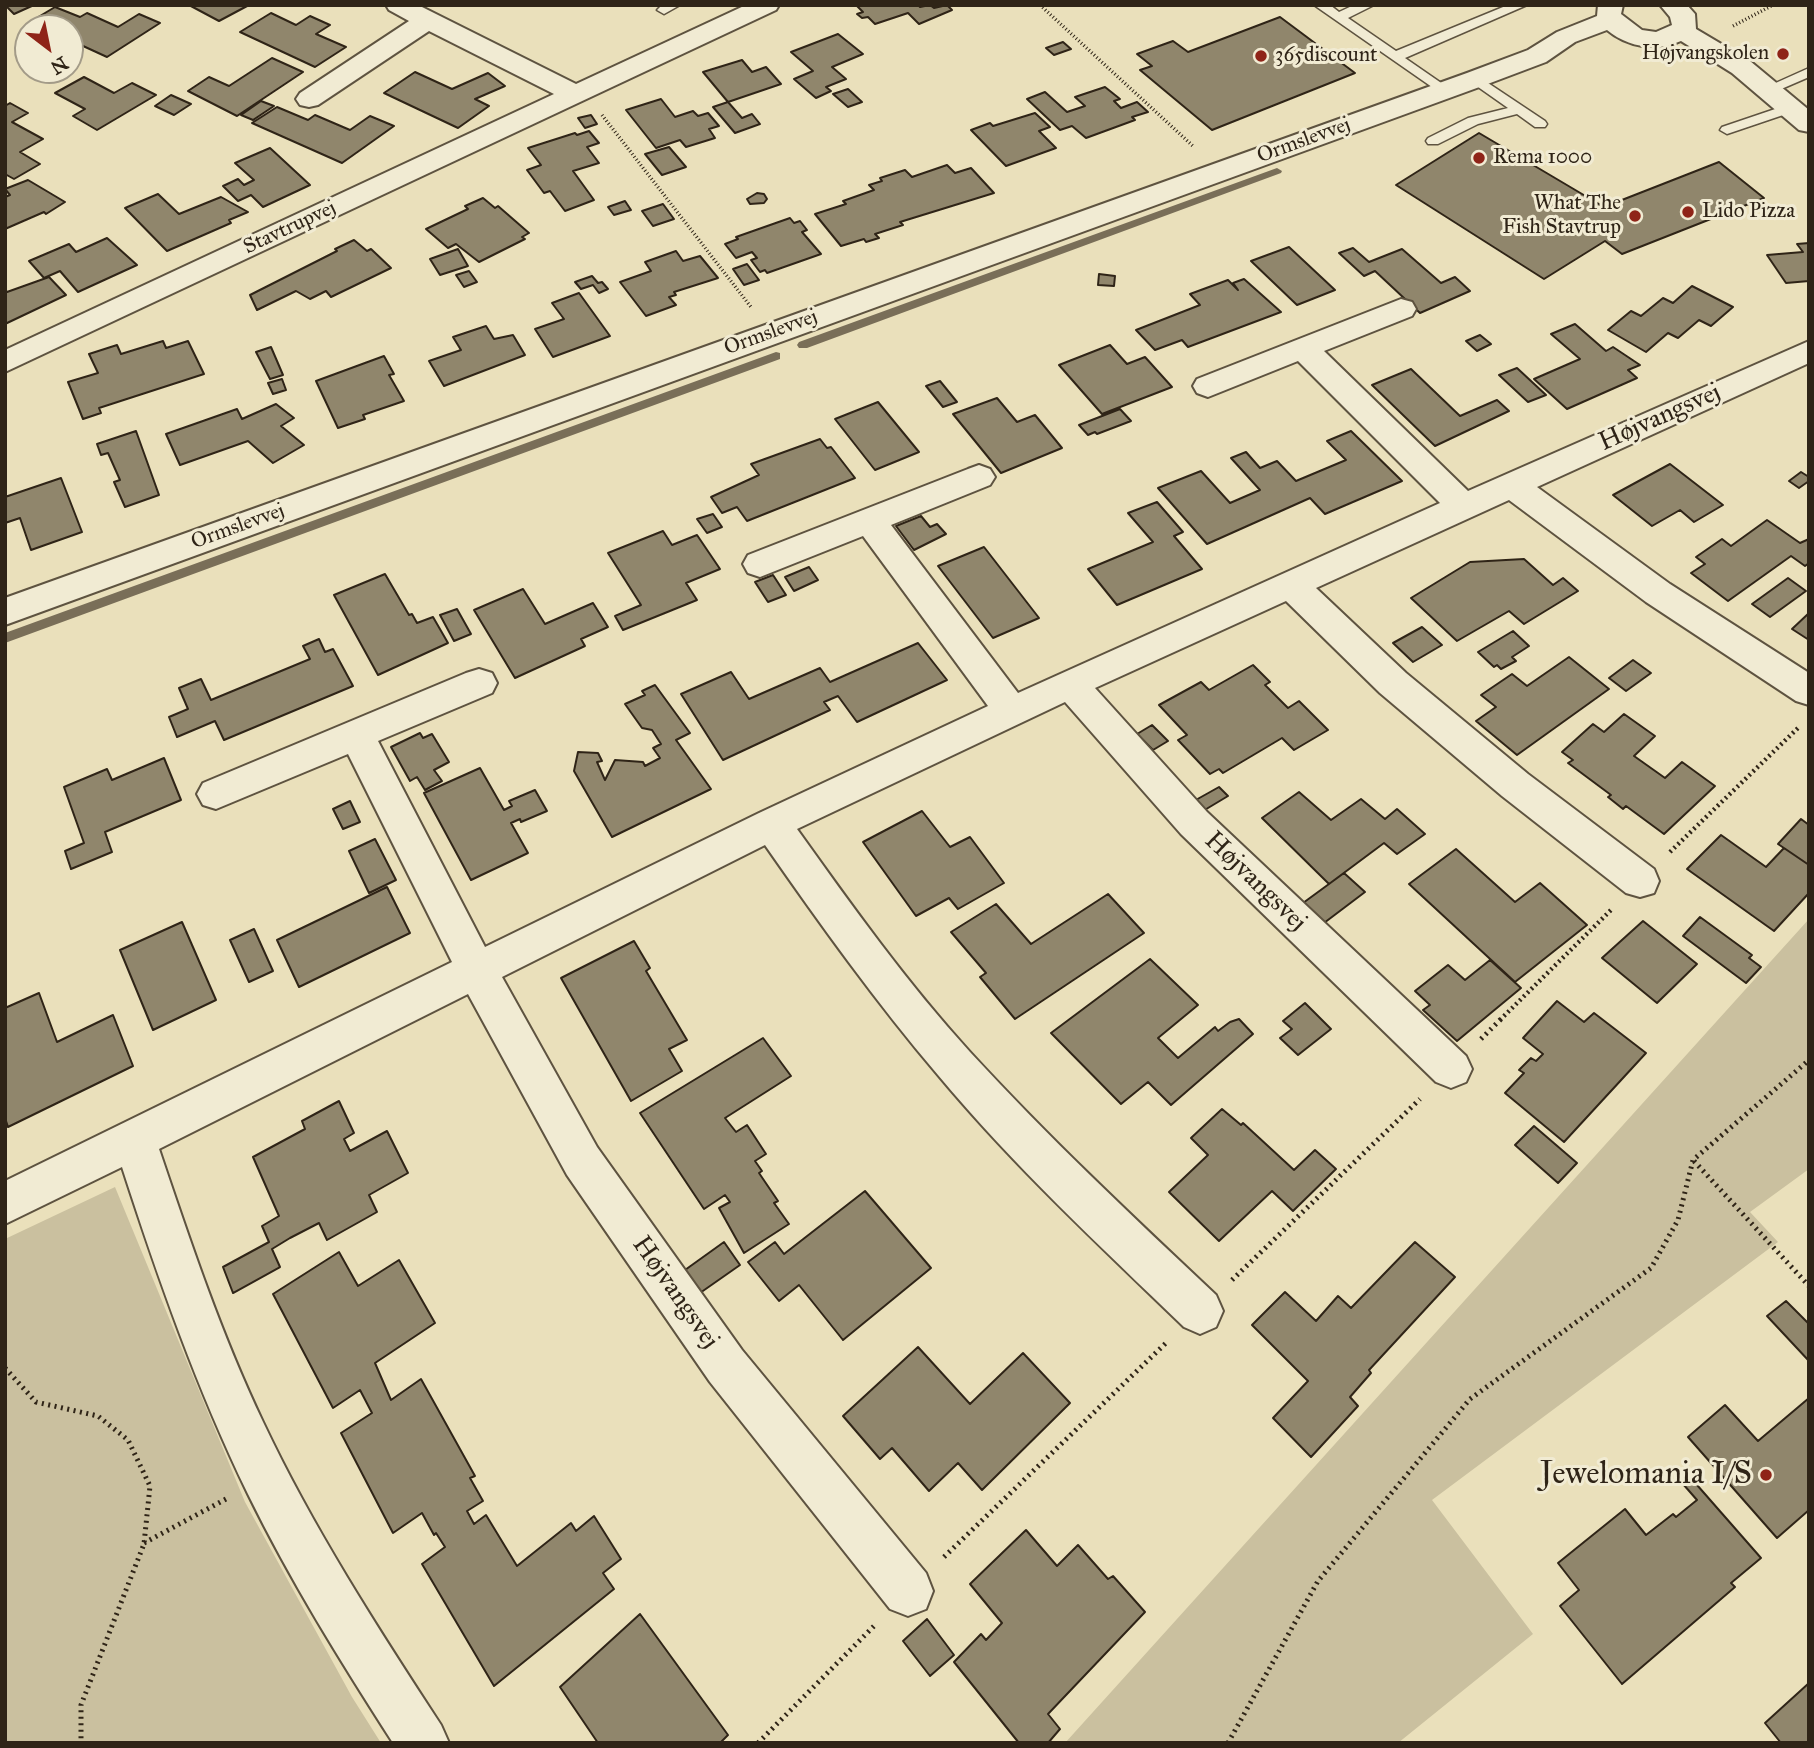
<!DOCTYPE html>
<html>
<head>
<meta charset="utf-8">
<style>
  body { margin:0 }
  #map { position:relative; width:1814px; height:1748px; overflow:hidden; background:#eae0bb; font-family:"IM FELL Great Primer",serif }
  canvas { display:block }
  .frame { position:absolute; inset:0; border:7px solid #2f2417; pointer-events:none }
  .north { position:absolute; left:14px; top:14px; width:70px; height:70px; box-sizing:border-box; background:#f1ebd3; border:2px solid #a39b88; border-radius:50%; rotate:148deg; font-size:19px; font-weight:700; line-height:28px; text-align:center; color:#2f2417 }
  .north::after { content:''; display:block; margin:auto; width:24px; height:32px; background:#8f2418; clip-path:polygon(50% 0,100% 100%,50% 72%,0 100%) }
</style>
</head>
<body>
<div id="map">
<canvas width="1814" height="1748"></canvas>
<div class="frame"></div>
<div class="north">N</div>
</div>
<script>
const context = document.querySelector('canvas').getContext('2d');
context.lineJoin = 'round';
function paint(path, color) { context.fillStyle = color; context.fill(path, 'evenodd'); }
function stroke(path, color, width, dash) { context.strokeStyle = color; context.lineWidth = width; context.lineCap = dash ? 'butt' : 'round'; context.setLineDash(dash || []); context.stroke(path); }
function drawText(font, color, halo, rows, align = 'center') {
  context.font = font + ' "IM FELL Great Primer",serif'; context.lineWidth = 6; context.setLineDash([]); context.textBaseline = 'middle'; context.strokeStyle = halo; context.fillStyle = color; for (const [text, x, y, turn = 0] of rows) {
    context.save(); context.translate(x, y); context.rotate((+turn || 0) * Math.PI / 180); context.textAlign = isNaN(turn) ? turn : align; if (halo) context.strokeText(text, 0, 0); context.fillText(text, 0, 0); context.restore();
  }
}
paint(new Path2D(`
  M1809,919V1169L1750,1212L1778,1242L1432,1500L1533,1634L1398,1743H1065Z
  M115,1187L245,1502L352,1697L381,1743H5V1239Z`), '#cac09f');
paint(new Path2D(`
  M1277,168L1282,171L1281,173L807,348H799L797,345L799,342Z
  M776,352L780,353V359L5,643V633Z`), '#796e58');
const building = new Path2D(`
  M5,5H34L14,14Z
  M189,5H249L219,21Z
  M856,5H918L920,7L930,5L934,8L947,5L952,10L919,24L908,13L875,24L868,17L862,18L857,14L863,12Z
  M55,7L80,17L87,13L118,27L139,14L160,23L107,57L70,40V28H38L30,22Z
  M271,13L296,25L310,16L330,25L316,34L346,47L315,67L240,32Z
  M1280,17L1355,73L1212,130L1140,70L1152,66L1137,54L1173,41L1188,52Z
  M838,34L863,54L832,67L846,79L826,87L831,91L816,98L794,79L813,71L791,52Z
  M1063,42L1071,49L1054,55L1046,48Z
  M272,58L303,72L237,116L188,91L209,77L229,86Z
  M742,60L752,72L766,67L781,84L728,102L703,72Z
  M415,72L452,89L488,73L505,86L475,99L489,106L458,128L384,93Z
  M84,77L114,93L132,83L156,95L97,130L73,116L85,109L55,93Z
  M1105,87L1120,99L1114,101L1121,108L1137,102L1148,112L1132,117L1135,120L1086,138L1072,126L1060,130L1027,99L1045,92L1067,112L1085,106L1075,97Z
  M848,89L862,102L848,107L833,94Z
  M171,95L191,104L174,115L155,106Z
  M661,99L675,117L693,111L698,116L708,113L719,126L709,129L715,138L686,147L680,140L656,148L626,110Z
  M261,101L274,106L253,120L241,115Z
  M728,102L742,118L752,114L760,124L735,133L713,107Z
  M10,103L28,113L12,122L43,139L20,152L40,164L14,179L5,174V106Z
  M277,107L308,120L315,115L350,130L370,116L394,126L342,163L252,123Z
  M1035,113L1050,127L1039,131L1056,148L1006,166L971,130L990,123L993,126Z
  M591,115L597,124L585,128L578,118Z
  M589,131L599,143L587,147L599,163L573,171L594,200L565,211L550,191L544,193L527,170L541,165L528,148L575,133L577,135Z
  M1479,133L1604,207L1719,162L1764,198L1622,254L1605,241L1544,279L1396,185Z
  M669,147L686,167L662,175L645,154Z
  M270,148L310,185L263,207L251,195L238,201L223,186L238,179L244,185L254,180L235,163Z
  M947,165L955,173L971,168L994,193L900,222L903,225L875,234L879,238L866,242L864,239L841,246L815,214L846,204L843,201L874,190L869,185L882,181L880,178L905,170L912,177Z
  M28,180L65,202L46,214L44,212L5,229V197L10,195L5,189Z
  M757,193L764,194L767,199L764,203L750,204L747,199Z
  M158,194L179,214L221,197L248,212L229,220L231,223L167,251L125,208Z
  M483,198L495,208L498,206L529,233L522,237L525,239L479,262L456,244L448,248L426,229L468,209L465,206Z
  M625,201L631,210L614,215L608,207Z
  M663,204L674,219L653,226L642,211Z
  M790,218L794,223L800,221L807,230L802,232L821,254L767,273L765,270L760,272L751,260L757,258L752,252L736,258L725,244L738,239L736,237Z
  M107,238L137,265L78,292L60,271L44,278L29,261L69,244L76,252Z
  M354,240L367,251L371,249L391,268L331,297L326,291L310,299L296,291L257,310L250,295L337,251L335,249Z
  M1809,243V281L1786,283L1767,255L1803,252L1797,244Z
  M1289,247L1335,290L1297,305L1251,261Z
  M1353,248L1369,262L1402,249L1441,283L1455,277L1470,291L1420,313L1375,271L1364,276L1339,253Z
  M458,249L468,266L440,275L430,259Z
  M676,251L683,261L700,256L718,278L674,292L676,295L669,297L676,305L646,316L620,282L651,271L645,262Z
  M747,264L759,280L744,285L733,269Z
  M469,271L477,282L464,287L456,275Z
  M1099,274L1115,276L1114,286L1098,285Z
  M592,276L598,283L602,282L608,289L599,293L593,285L581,289L575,282Z
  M49,277L66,295L5,324V290L7,292Z
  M1244,279L1281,312L1188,347L1182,340L1155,350L1136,330L1200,305L1190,294L1228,280L1238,290L1233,283Z
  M1692,286L1733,307L1711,326L1699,320L1678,338L1668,333L1646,352L1608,330L1631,311L1641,316L1663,298L1673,303Z
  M579,293L610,336L553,357L535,329L564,319L552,303Z
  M1575,324L1606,351L1613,347L1640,365L1628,370L1637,378L1567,409L1534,379L1580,359L1551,334Z
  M486,326L494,339L513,335L525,355L444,386L429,361L461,350L453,337Z
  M1480,335L1491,344L1477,351L1466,341Z
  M163,341L166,348L188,341L204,374L99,408L101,413L83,419L68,382L98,373L89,354L117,345L121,354Z
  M1110,345L1127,364L1145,357L1172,387L1102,414L1059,365Z
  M271,347L283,375L270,379L256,352Z
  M384,356L394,374L389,375L404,401L363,415L365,419L338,428L316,381Z
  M1517,368L1546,395L1528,402L1499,375Z
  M1411,369L1460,416L1497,400L1509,411L1435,446L1372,385Z
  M282,379L286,390L273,394L268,383Z
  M940,381L957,402L943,407L926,386Z
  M997,398L1017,422L1035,415L1062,448L1001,473L953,414Z
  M878,402L919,452L875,470L835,419Z
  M276,404L294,418L281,426L304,445L273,463L248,441L180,465L166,434L237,409L242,419Z
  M1120,409L1131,421L1097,434L1095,432L1088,435L1079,425Z
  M136,431L159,495L125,507L114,482L120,480L108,453L101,455L97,444Z
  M1351,431L1402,481L1325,514L1310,498L1207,544L1158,488L1201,471L1230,503L1260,490L1231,458L1246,452L1260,468L1277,461L1296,481L1346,460L1327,441Z
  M820,439L827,448L831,447L855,478L747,521L737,507L722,513L711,497L759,475L751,464Z
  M1670,464L1723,505L1694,522L1680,510L1652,526L1613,495Z
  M1801,472L1809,477V481L1799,488L1789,481Z
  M61,478L82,532L31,550L20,518L5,523V497Z
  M1157,502L1183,532L1174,536L1202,569L1117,605L1088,569L1153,542L1128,513Z
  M713,514L722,527L707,533L697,519Z
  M921,516L930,527L937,524L946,534L914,550L896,526Z
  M1767,520L1800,543L1809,539V563L1805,566L1791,556L1728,601L1691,573L1705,564L1696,557L1722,539L1731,546Z
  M663,531L672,545L697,535L720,569L686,583L697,600L623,630L615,616L641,605L608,553Z
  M984,547L1039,618L993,638L938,566Z
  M1524,559L1553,585L1563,578L1578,591L1524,624L1509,611L1457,641L1411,598L1470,562Z
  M809,567L818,580L794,591L785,577Z
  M385,574L409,615L412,614L417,623L433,617L448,643L378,675L334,595Z
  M773,575L786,595L768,602L755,582Z
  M1788,578L1806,591L1770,617L1752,604Z
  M523,589L545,624L593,603L608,627L581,639L585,646L515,678L474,610Z
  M457,609L471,634L454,641L440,615Z
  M1809,613V640L1792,629Z
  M1422,627L1442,645L1413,662L1393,643Z
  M1513,631L1529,646L1512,657L1516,661L1501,669L1497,665L1494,667L1478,652Z
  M319,639L325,652L333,649L353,686L224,740L215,721L177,737L169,717L188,709L179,688L201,679L211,700L310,659L303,646Z
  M918,643L947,680L857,722L838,696L824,702L830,710L723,760L681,694L731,672L749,699L820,668L830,682Z
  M1569,657L1609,689L1517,755L1476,721L1496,707L1481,695L1512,674L1527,686Z
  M1633,660L1651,673L1626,691L1609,678Z
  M1253,665L1270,682L1265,685L1288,708L1299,701L1328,730L1294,750L1282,738L1223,773L1219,769L1210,774L1178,740L1187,735L1159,705L1201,682L1209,690Z
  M655,685L690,733L676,740L711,789L612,837L574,771L578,752L598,753L602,761L597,762L605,780L615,760L643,762L645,766L660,758L653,748L661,744L652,730L642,728L625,704L645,695L642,691Z
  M1624,714L1655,736L1634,756L1665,778L1682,762L1715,786L1664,834L1626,806L1623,809L1608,797L1611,795L1568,763L1573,760L1562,752L1593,724L1604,732Z
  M1152,725L1168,741L1153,750L1137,734Z
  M420,733L423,738L432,734L449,762L434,770L442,781L425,790L417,777L410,781L391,747Z
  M164,758L181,800L105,832L112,852L71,869L65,851L84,843L64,787L107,769L112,780Z
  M480,768L504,810L512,806L509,801L535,790L547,811L521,822L520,819L511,823L528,853L471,880L424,793Z
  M1219,787L1228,796L1203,811L1194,801Z
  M1299,792L1331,820L1361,799L1385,819L1397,809L1425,834L1397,854L1384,843L1329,884L1262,818Z
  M350,801L360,822L343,829L333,809Z
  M922,811L950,847L970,837L1004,883L958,909L949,898L916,916L863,842Z
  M1801,819L1809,825V865L1778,844Z
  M1721,835L1766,867L1784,848L1809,865V893L1774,931L1687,869Z
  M375,839L396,880L369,893L349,851Z
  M1456,849L1515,902L1540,883L1587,925L1515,982L1409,884Z
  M1344,873L1365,892L1324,923L1303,903Z
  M387,887L410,933L299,987L277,940Z
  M1108,894L1144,933L1015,1019L980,977L986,973L951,932L996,904L1031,944Z
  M1700,917L1752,955L1749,958L1761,967L1746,983L1683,936Z
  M1643,921L1697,964L1657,1003L1602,958Z
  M182,922L216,1000L153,1030L120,950Z
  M254,929L273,971L249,982L230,940Z
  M634,941L650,968L646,971L687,1040L669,1049L682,1071L631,1101L561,978Z
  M1150,959L1198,1005L1158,1038L1178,1058L1215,1027L1218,1031L1230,1022L1239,1019L1253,1034L1171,1105L1148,1082L1121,1104L1051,1033Z
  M1490,960L1521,988L1457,1041L1423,1010L1430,1005L1415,991L1448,965L1465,980Z
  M39,993L57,1042L113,1015L133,1066L8,1127L5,1118V1008Z
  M1557,1001L1584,1022L1594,1013L1646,1053L1564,1142L1505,1093L1524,1073L1519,1070L1531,1058L1536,1061L1543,1054L1523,1038Z
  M1305,1003L1331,1029L1298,1055L1280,1038L1292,1029L1283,1021Z
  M763,1038L791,1076L725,1118L736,1132L747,1125L766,1154L755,1161L762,1171L759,1173L778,1201L774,1203L789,1224L744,1253L719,1208L730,1202L725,1195L704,1209L640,1113Z
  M339,1101L354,1133L344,1139L350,1151L387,1131L408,1173L369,1195L377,1212L327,1240L319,1223L290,1238L272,1249L280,1267L233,1293L223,1267L269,1242L262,1226L279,1216L253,1157L305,1129L302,1121Z
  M1222,1109L1241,1125L1243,1123L1294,1170L1315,1150L1336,1169L1293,1211L1272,1191L1219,1241L1169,1192L1208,1155L1191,1138Z
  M1534,1126L1577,1163L1558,1183L1515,1145Z
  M865,1191L931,1268L843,1340L799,1285L779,1301L748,1262L775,1242L784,1254Z
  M724,1242L740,1265L700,1293L685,1270Z
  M1415,1242L1455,1277L1369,1370L1371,1373L1350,1397L1358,1406L1311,1457L1273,1418L1308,1381L1252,1325L1285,1292L1316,1321L1338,1296L1351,1308Z
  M339,1252L358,1286L399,1260L435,1323L375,1363L391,1400L421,1379L475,1476L470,1478L483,1501L467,1511L474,1524L486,1515L517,1566L571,1523L576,1531L594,1516L621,1559L603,1573L614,1589L494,1686L422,1564L445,1547L436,1533L434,1535L422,1513L393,1533L341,1433L372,1413L360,1390L333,1408L273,1294Z
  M1786,1301L1809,1324V1361L1767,1316Z
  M918,1347L970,1404L1023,1353L1070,1403L982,1490L958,1463L929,1491L892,1448L880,1459L843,1416Z
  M1809,1398V1510L1777,1538L1688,1437L1725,1405L1758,1441Z
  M1683,1469L1761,1558L1731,1583L1735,1587L1622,1684L1560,1606L1579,1590L1558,1563L1625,1509L1646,1535L1673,1514L1676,1517L1697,1500L1676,1476Z
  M1026,1530L1057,1566L1078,1545L1108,1579L1113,1576L1145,1612L1048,1714L1060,1729L1048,1743H1019L954,1662L981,1634L986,1640L1002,1623L970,1584Z
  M640,1614L728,1735L720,1743H598L560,1687Z
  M927,1619L954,1655L930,1676L903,1641Z
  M1809,1683V1743H1781L1765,1723Z`);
paint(building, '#90866c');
stroke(building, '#2f2417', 2);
const service = new Path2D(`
  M662,5H680L664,14L657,10Z
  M1314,5H1330L1339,12L1354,5H1374L1348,18L1396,51L1508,5H1527L1405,58L1447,87L1449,90L1442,94Z
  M1809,68V77L1772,93L1767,94L1760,90Z
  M1476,75L1545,121L1547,124L1545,127H1535L1517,114L1478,124L1438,144H1428L1426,141L1428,138L1468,118L1508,108L1471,82V76Z
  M1787,105L1794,109L1792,112L1727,134L1720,130L1722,127Z`);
const minor = new Path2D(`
  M386,5H418L576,84L746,5H779L776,10L5,372V350L554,94L429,31L318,105L309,107L300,105L296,99L300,93L409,21L389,10Z
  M1401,299L1412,302L1416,309L1412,316L1324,351L1468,491L1809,341V363L1537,487L1670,584L1809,673V705L1796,701L1646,602L1509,500L1316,588L1406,673L1528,774L1654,869L1659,881L1654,893L1640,897L1626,893L1502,796L1380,693L1286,601L1095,688L1207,812L1466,1056L1472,1069L1466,1082L1451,1088L1436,1082L1181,834L1065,702L797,829C852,906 907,983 970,1052C1048,1137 1132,1216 1216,1295L1223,1311L1216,1327L1200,1334L1184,1327C1100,1246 1013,1165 938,1075C876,1002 820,924 765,845L502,977L597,1147L742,1350L926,1573L933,1591L926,1609L908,1616L890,1609L710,1382L567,1175L468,994L159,1149C190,1241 221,1334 263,1422C313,1528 377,1627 441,1725L449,1743H393C341,1662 290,1580 248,1494C197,1389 158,1278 122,1167L5,1224V1181L452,962L348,754L216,809L203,805L197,794L203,783L466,673L479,669L492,673L497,683L492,693L378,741L485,947L759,813L988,706L863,536L760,577L748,573L743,564L748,555L968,469L979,465L990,469L995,477L990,485L891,525L1018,693L1440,503L1298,361L1208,397L1197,393L1193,386L1197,379Z`);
const tertiary = new Path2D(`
  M1598,5H1623L1621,14L1642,30L1656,32L1672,25L1670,17L1660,5H1687L1695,14L1696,29L1750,61L1809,110V132L1799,130L1732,73L1681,41C1657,52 1627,47 1607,30L1575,42L1546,62L1485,85L5,625V598L1467,73L1528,50L1557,32L1597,16Z`);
stroke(service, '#5e5340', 3);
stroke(minor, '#5e5340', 4);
stroke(tertiary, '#5e5340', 4);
stroke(new Path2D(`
  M1040,5L1194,147
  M1733,26L1773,5
  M602,115L751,307`), '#2f2417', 3.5, [1, 2.5]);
stroke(new Path2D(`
  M1670,852L1799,727
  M1500,1020L1611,910`), '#2f2417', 4.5, [2, 3.5]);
stroke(new Path2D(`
  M1481,1039L1501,1019
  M1694,1161L1809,1286
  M1232,1280L1420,1099
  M5,1368L36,1402L98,1416L128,1440L150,1486L144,1544L81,1705V1743
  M144,1543L226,1499
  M944,1557L1167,1342
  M758,1743L876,1624
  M1228,1743L1318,1581L1470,1399L1651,1268L1678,1220L1693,1160L1809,1060`), '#2f2417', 5, [2, 4.5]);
paint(service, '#f1ebd3');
paint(minor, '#f1ebd3');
paint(tertiary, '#f1ebd3');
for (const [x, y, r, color] of [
  [1783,54,7,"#8f2418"],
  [1261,56,7,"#8f2418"],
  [1479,158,7,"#8f2418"],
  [1688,212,7,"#8f2418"],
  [1635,216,7,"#8f2418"],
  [1766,1475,7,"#8f2418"]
]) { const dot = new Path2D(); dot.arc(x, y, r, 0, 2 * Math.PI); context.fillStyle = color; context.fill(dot); stroke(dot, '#f1ebd3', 2.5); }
drawText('21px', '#2f2417', '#f1ebd3', [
  ["Højvangskolen",1769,54,"right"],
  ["365discount",1275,56],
  ["Rema 1000",1493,158],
  ["What The",1621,204,"right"],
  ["Fish Stavtrup",1621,228,"right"],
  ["Lido Pizza",1702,212]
], 'left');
drawText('21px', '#2f2417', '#f1ebd3', [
  ["Ormslevvej",1304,141,-20],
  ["Stavtrupvej",290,228,-25],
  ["Ormslevvej",771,333,-20],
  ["Ormslevvej",238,527,-20]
]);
drawText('26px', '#2f2417', '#f1ebd3', [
  ["Højvangsvej",1660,418,-24],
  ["Højvangsvej",1255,882,44],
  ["Højvangsvej",675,1293,55]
]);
drawText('32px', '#2f2417', '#f1ebd3', [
  ["Jewelomania I/S",1752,1475]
], 'right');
</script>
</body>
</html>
